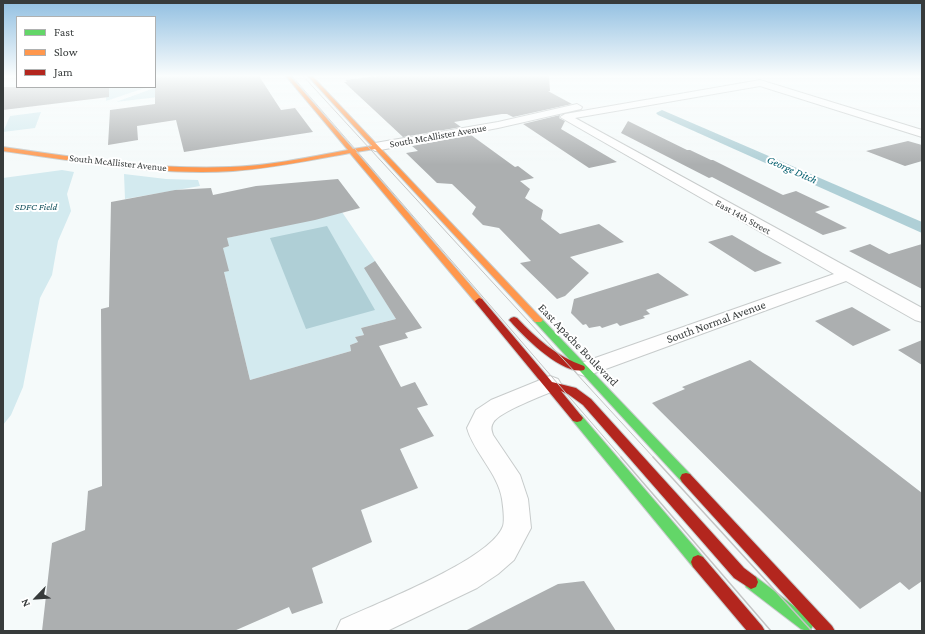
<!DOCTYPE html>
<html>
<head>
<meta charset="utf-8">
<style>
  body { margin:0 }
  #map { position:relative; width:925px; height:634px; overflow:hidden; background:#f5fafa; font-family:"Crimson Pro",serif }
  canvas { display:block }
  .frame { position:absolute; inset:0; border:4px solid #373b3b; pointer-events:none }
  .legend { position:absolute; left:16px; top:16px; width:140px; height:72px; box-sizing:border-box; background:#fff; border:1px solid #afb1b1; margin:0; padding:5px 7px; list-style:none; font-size:12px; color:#373b3b }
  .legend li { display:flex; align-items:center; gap:8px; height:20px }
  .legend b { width:20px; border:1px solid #afb1b1 }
  .north { position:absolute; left:16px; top:578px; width:40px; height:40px; -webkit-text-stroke:3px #fff; paint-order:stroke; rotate:245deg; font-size:11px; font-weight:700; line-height:16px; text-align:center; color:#373b3b }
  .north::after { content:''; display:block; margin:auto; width:14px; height:18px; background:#373b3b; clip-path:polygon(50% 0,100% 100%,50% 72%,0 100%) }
</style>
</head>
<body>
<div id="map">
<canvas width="925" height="634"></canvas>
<div class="frame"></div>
<ul class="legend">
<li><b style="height:5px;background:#63d668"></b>Fast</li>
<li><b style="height:5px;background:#ff974d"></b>Slow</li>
<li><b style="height:5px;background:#b3261e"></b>Jam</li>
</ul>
<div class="north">N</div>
</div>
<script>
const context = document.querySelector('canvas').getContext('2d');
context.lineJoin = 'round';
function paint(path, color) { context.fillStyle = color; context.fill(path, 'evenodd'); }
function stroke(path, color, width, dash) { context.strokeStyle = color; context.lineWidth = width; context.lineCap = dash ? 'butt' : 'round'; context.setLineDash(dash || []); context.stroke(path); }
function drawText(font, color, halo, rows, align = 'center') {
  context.font = font + ' "Crimson Pro",serif'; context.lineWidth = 4; context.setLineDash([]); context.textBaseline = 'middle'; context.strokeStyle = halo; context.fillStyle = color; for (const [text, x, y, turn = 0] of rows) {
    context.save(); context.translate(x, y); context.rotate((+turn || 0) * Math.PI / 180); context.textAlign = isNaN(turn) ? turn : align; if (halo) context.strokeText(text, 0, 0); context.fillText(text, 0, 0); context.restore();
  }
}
paint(new Path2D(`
  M165,84L167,96L116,102Z
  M116,87H148L106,101L107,88Z
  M41,112L35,128L3,132L10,116Z
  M62,170L74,172L67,194L71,211L58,241L52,275L40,298L23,387L11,415L3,425V178Z
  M124,174L166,179L198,180L200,186L125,199Z
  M342,212L386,277L372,280L396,319L361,328L364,335L355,337L358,342L350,345L351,351L250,380L224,272L223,248L228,246L227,238Z`), '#d3eaef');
paint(new Path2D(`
  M327,226L375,310L306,329L270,238Z`), '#afcfd6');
paint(new Path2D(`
  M662,110L922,222V233L658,115L656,113Z`), '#afcfd6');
paint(new Path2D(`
  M155,76H259L281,110L295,108L313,132L184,152L176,120L137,126L138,140L108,145L110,110L155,104Z
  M378,76H549L550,91H548L572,104L513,117L507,114H502L454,122L461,127L403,137L344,82H347L345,80Z
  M3,87H109V97L3,110Z
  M560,115L559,118L565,121L561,129L617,162L589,168L523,124Z
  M628,121L687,150H690L711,160H713L783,195L796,191L830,207L815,212L847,228L823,235L712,177L709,178L621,133Z
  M471,135L515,167L518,166L534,178L520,181L530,189L525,198L543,210L541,219L560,234L599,224L624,242L570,257L589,273L565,296L557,299L520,263L531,261L499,228L483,225L472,214L476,207L452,184L437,183L406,153L418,151L412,146Z
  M908,141L922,145V161L905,166L866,151Z
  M338,179L360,208L315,220L227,238L229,246L223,248L229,271L224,272L250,380L351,351L350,345L358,342L355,337L364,335L361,328L396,319L364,268L375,261L422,328L405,333L408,338L379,346L401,387L415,382L428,405L417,408L434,436L400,449L418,488L361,510L372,542L312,568L323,603L292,614L289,607L234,631H42L52,543L85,530L88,491L102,486L101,309L109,307L111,202L175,190L211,188L213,195L256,186Z
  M732,235L763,253L782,263L755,272L708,242Z
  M870,244L889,254L922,244V289L849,251Z
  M658,273L689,295L646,310L650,314L643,316L645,318L620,326L617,323L602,328L600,326L589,328L586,324L583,325L571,313L574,299Z
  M852,307L891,330L853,346L815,321Z
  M922,340V365L898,350Z
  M750,360L922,493V581L909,590L900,582L860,609L652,403L685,389L682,387Z
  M584,581L616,631H465L558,584Z`), '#acafb0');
const street = new Path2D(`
  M760,80L922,130V137L760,86L575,118L922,308V322L915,320L846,281L592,374L585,376L578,374L574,369L578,364L834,274L560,117L565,114Z
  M577,104L582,107L581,109L498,128L375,151L369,147L375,143L498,122Z
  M550,376L558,379L561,384L558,389C545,395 498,412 493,423C490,428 492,431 493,435L520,475L528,499L531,528L514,560L498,574L477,588L387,631H336L341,620C375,604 491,560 503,526C505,520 503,506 502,499C498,473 474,453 467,428L476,410L491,400Z`);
const fast = new Path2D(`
  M538,317L541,318L690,474L692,478L690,482L686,483L682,482L535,322L533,320L535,318Z
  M577,414L581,415L703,557L705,562L703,567L698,569L693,567L573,421L571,418L573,415Z
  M751,575L756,577L811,619L814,624L811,629L807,631L801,629L746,587L744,582L746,577Z`);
const slow = new Path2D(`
  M286,76H290L353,149L372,146L308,76H312L541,318L543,320L541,322H535L375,149L356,152L482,299L483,301L482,303H476L350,153C312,160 273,168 233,171C156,176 79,161 3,151V147C78,158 154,170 230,167C270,166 309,157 348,150Z`);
const jam = new Path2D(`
  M479,298L482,299L552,382L576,388L591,399L744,568L756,577L758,582L756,587L751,589L734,578L583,405L568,394L561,391L583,418L581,421L577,422L573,421L476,303L475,301Z
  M514,317L517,318C537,339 556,356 584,366L585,368L584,370C563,376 523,336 511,322L509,320L511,318Z
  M686,473L690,474L832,626L835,631H817L682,482L680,478L682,474Z
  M698,555L703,557L762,626L765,631H747L693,567L691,562L693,557Z`);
stroke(street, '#c7cbcb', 2);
stroke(fast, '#c7cbcb', 2);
stroke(slow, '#c7cbcb', 2);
stroke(jam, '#c7cbcb', 2);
paint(street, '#fefefe');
paint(fast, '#63d668');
paint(slow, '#ff974d');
paint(jam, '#b3261e');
stroke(new Path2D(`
  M292,76L622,458
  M303,76L654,458`), '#c4c4c4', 1);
stroke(new Path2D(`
  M621,457L771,631
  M653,457L812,631`), '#c4c4c4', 1.5);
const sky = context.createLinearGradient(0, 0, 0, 165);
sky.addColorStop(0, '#91bfe1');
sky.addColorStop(0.46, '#fafdfd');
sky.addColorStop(1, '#fafdfd00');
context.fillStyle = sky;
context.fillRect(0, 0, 925, 165);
drawText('10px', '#373b3b', '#fff', [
  ["South McAllister Avenue",438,136,-10],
  ["South McAllister Avenue",118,163,6],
  ["East 14th Street",743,217,29]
]);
drawText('italic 10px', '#0f4d59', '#fff', [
  ["SDFC Field",36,207]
]);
drawText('italic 11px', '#005d6d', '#fff', [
  ["George Ditch",792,170,24]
]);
drawText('12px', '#373b3b', '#fff', [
  ["South Normal Avenue",716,322,-20],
  ["East Apache Boulevard",578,345,46]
]);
</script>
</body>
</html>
